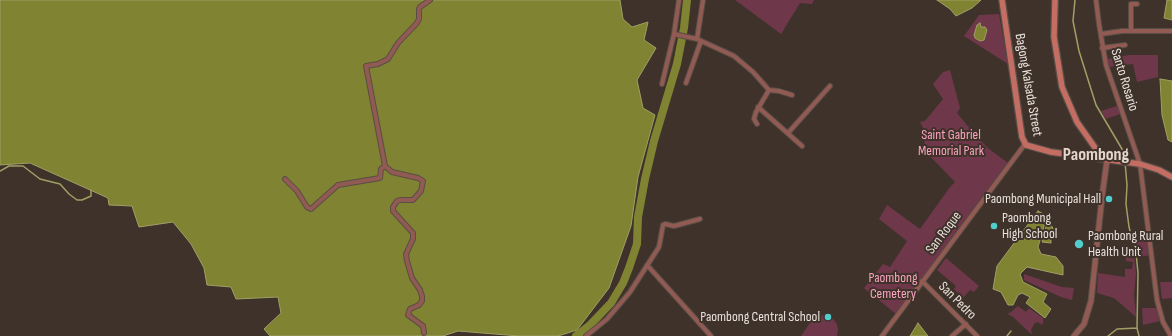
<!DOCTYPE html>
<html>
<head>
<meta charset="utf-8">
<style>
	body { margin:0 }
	canvas { display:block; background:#3e322a }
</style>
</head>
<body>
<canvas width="1172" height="336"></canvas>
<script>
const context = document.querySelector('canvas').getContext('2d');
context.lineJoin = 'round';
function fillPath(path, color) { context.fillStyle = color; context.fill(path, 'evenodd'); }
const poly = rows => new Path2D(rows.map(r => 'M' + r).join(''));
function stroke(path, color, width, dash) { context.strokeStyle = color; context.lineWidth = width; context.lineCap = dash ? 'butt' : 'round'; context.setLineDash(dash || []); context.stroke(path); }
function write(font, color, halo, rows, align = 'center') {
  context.font = font + ' "Sofia Sans Condensed",sans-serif'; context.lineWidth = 4; context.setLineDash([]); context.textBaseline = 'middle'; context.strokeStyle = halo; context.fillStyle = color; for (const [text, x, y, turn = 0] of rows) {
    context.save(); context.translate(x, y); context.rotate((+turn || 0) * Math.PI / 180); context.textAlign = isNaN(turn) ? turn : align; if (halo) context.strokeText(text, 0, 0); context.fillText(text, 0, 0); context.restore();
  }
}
fillPath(poly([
	[735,0,814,0,812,4,800,3,781,34],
	[999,14,1008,64,964,36,979,15],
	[1129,55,1158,55,1158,77,1137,82,1133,64,1109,67,1107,59],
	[950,70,960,108,957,113,975,135,989,149,1008,163,991,185,896,314,864,288,883,264,890,267,907,241,879,219,887,205,920,229,950,187,955,182,925,151,924,130,920,122,925,121,943,99,933,84,943,72],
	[1117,106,1120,114,1106,119,1101,111],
	[1149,238,1151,255,1138,257,1135,240],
	[1126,255,1134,256,1136,273,1134,295,1136,317,1114,298,1097,293,1098,273,1125,277,1125,269,1132,269,1133,262,1126,261],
	[946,258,979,286,974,292,970,290,963,298,954,289,956,286,937,270],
	[1024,274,1062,287,1074,288,1072,300,1061,297,1024,280],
	[1160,282,1172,282,1172,298,1162,299],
	[1018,306,1026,312,1029,308,1043,318,1043,325,1037,322,1034,324,1031,330,1032,334,1029,332,1012,316,1009,315,1008,313,1010,313],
	[1142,308,1157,308,1160,321,1143,325],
	[821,315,827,316,833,319,837,324,838,330,837,336,801,336,812,320,816,317]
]), '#6f374a');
const water = poly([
	[0,0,620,0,623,19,632,27,648,22,644,40,656,48,637,80,643,108,655,115,638,177,631,226,609,288,577,330,558,336,519,336,458,331,443,336,270,336,264,329,281,313,278,297,236,299,231,287,207,285,204,268,191,244,173,222,139,227,132,206,109,205,108,198,30,163,0,165,0,0],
	[937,0,981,0,972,8,956,16,950,9,937,0],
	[1167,0,1172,0,1172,20,1164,18,1167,0],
	[980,23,981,27,985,27,987,30,984,40,980,41,975,38,974,35,977,25,980,23],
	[1160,79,1172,81,1172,142,1168,140,1162,115,1160,79],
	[1038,211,1047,216,1038,247,1041,254,1056,257,1063,266,1063,275,1027,267,1020,274,1023,282,1047,294,1043,302,1051,309,1045,318,1026,303,1030,297,1022,293,1018,295,1013,305,1008,305,1001,292,993,289,997,266,1038,211],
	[1047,223,1051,225,1054,230,1051,232,1051,243,1042,242,1047,223],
	[918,323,928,336,910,336,918,323]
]);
fillPath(water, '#808332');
stroke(water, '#a09f65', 1);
stroke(poly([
	[1075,0,1073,21,1079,51,1096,105,1122,149,1125,162,1127,185,1126,204,1129,227,1136,253,1138,273,1137,328,1139,336],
	[0,171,9,166,23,166,40,179,60,184,69,194,77,200,82,200,91,196,91,190],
	[1007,336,1011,331],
	[1108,336,1117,329,1137,328]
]), '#a09f65', 1.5);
stroke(poly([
	[576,336,589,326,611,303,623,283,629,268,637,244,638,217,645,179,654,141,677,64,684,28,687,0]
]), '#808332', 8);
const minor = poly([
	[1096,0,1099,24,1106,65,1140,164,1157,300,1163,322,1171,336],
	[1131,31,1131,4,1137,4],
	[674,34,697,39,734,56,753,72,769,90,756,112,754,119,757,124],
	[1101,34,1122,31,1172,31],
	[697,39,703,0],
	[1102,48,1125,45],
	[686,83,701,41],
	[662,84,674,34,679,0],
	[769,90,779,91,792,95],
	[758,107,802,146],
	[788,133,830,86],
	[285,179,297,191,307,207,311,209,338,185,380,178,381,169,385,166],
	[647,265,711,336],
	[922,281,977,336],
	[424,333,423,326,408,315,410,309,419,305,422,301,422,296,420,290,412,278,407,261,406,254,413,239,413,233,393,211,393,207,397,201,400,200,413,200,421,191,423,181,418,178,392,172,385,166,366,66,378,64,388,59,398,43,417,23,419,19,419,9,420,7,430,0],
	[586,336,607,319,630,292,659,247,663,225,665,224,674,226,700,219],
	[882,336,1025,144],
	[952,336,966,324]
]);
const tertiary = poly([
	[1074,336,1084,324,1091,301,1102,197,1107,160]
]);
const secondary = poly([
	[1002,0,1022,137,1026,145,1051,152,1140,164,1159,170,1172,177],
	[1055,0,1054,37,1062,87,1077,122,1103,159]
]);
stroke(minor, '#594e46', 6);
stroke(tertiary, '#594e46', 7);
stroke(secondary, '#594e46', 8);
stroke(minor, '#915a53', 4);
stroke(tertiary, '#915a53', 5);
stroke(secondary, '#c36d63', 5.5);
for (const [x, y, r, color] of [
	[1109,199,4,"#52cdcd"],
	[994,226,4,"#52cdcd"],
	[1079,244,5,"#52cdcd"],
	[828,317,4,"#52cdcd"]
]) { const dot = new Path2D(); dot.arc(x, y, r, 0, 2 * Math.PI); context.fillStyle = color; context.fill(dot); stroke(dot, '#3e322a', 1.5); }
write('14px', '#e9e1db', '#3e322a', [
	["Santo Rosario",1124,80,73],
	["Bagong Kalsada Street",1028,85,80],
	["San Roque",944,233,-53],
	["San Pedro",957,301,45]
]);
write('14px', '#faa3be', '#3e322a', [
	["Saint Gabriel",951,135],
	["Memorial Park",951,151],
	["Paombong",893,278],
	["Cemetery",893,294]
]);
write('14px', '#e9e1db', '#3e322a', [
	["Paombong Municipal Hall",1101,199],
	["Paombong",1002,218,"left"],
	["High School",1002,234,"left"],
	["Paombong Rural",1088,236,"left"],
	["Health Unit",1088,252,"left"],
	["Paombong Central School",820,317]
], 'right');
write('bold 18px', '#e6d7cc', '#3e322a', [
	["Paombong",1096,155]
]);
</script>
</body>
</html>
